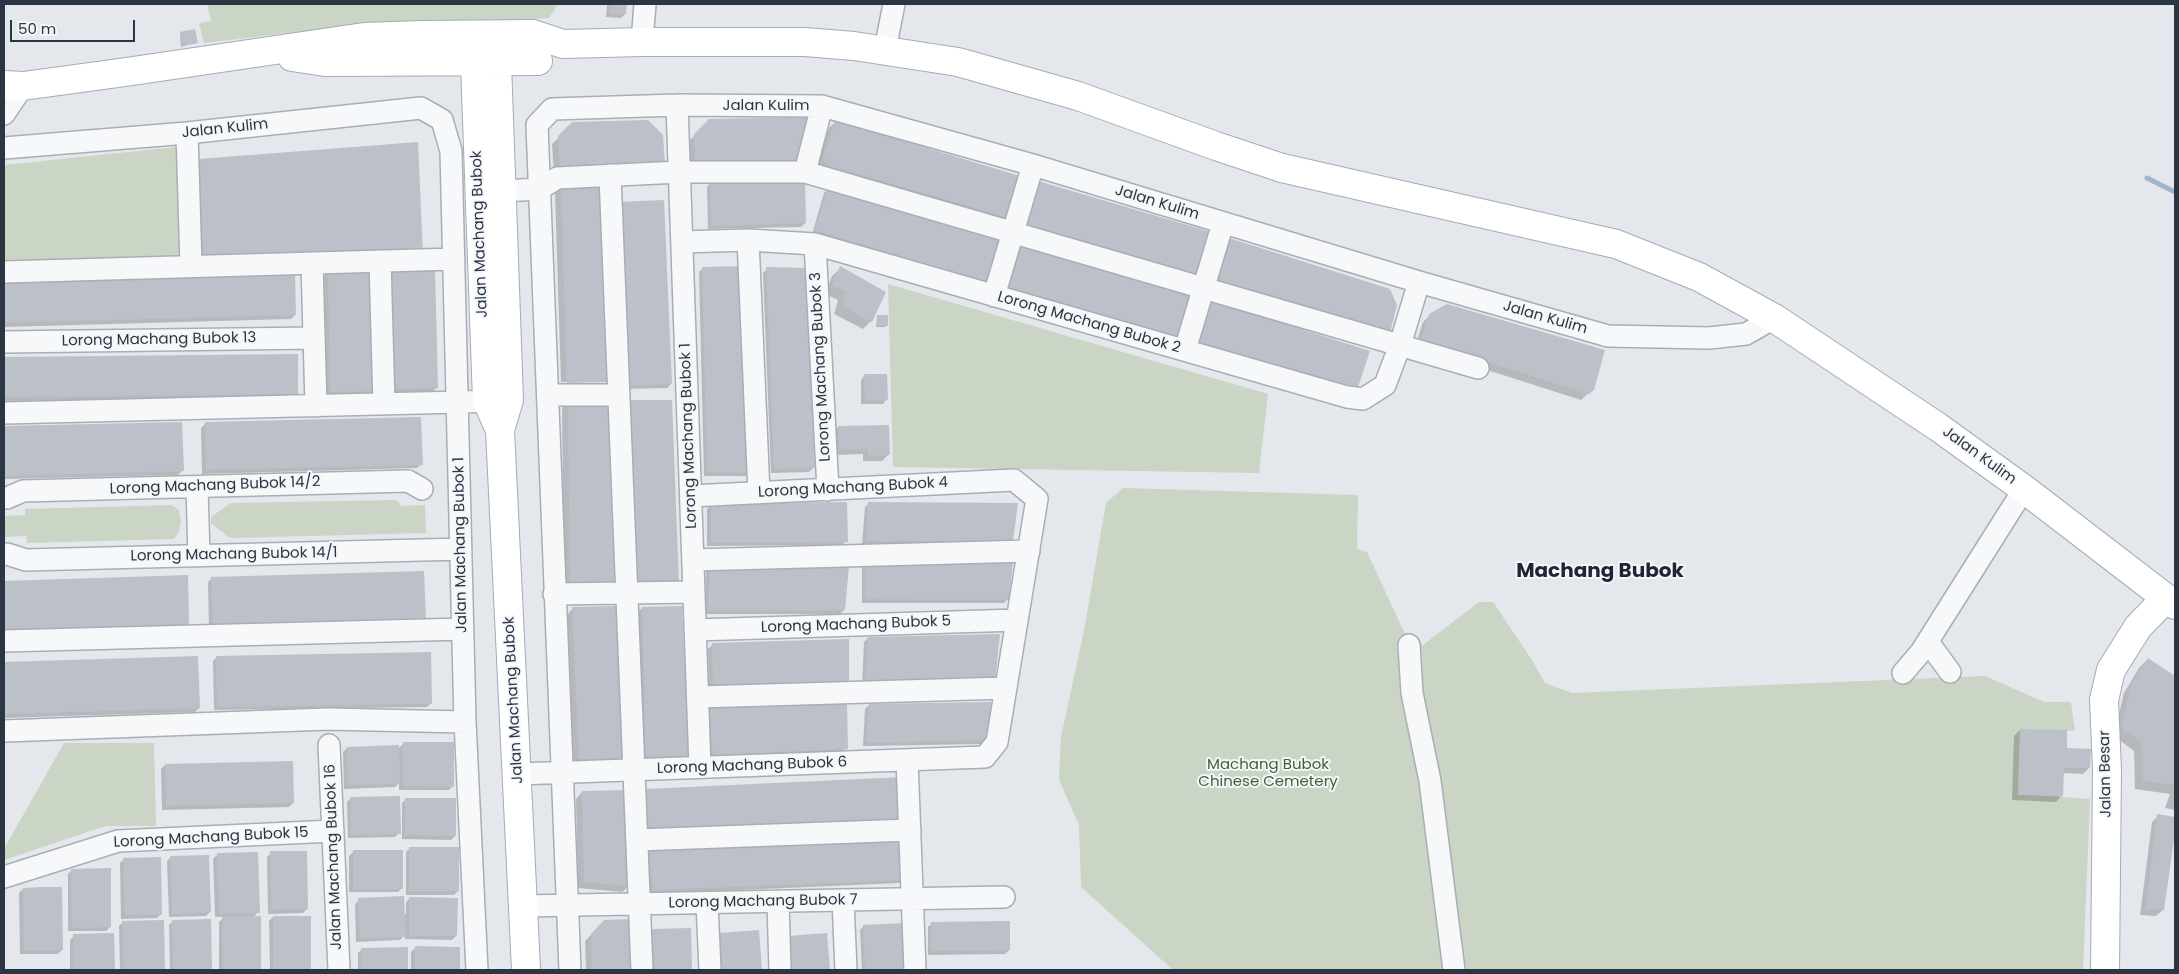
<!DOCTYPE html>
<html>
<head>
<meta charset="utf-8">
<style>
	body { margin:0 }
	#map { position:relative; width:2179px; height:974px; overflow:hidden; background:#e4e7ec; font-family:Poppins,sans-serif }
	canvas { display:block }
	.frame { position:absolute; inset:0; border:5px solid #2b3544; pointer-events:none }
	.scale { position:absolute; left:10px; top:20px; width:125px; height:22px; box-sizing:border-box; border:2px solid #2b3544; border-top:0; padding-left:6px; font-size:15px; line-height:18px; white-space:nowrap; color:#2b3544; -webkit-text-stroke:4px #f4f6f9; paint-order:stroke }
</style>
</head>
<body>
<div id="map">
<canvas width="2179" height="974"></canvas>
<div class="frame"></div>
<div class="scale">50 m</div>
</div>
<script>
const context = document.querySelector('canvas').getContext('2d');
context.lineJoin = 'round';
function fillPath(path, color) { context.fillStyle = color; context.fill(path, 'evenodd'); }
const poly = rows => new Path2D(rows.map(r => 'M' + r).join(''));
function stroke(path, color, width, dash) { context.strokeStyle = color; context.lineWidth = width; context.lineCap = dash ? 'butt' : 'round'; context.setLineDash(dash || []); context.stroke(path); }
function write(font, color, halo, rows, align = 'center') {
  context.font = font + ' Poppins,sans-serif'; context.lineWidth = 4; context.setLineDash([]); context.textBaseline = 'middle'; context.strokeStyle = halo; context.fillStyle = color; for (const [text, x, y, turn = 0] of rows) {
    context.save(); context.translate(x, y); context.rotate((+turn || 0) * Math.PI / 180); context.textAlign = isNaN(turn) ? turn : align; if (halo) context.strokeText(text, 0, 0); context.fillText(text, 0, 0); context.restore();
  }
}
fillPath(poly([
	[207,4,558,4,549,18,441,25,355,25,204,43,199,23,211,21],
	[176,147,180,259,4,265,4,165],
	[888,284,1268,394,1259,473,893,467],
	[1123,488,1358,495,1357,549,1367,552,1404,632,1423,645,1479,602,1493,602,1530,657,1545,683,1572,693,1985,676,2044,702,2071,702,2075,731,2020,729,2018,794,2090,799,2083,970,1173,970,1081,887,1079,825,1059,780,1061,737,1084,631,1106,503],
	[397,500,401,506,425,505,426,533,230,538,211,523,211,517,231,503],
	[172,505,179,510,181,521,179,532,174,539,27,543,26,536,4,537,4,516,25,515,25,509],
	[64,743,154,743,156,826,105,826,4,860,4,849]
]), '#cad5c5');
fillPath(poly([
	[607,4,625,4,625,14,621,18,606,17],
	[180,33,197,42,181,47],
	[710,120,801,160,795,166,689,168,689,141],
	[835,122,1011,212,999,223,817,165,829,128],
	[573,124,662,136,554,176,552,144],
	[416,143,200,264,196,164,200,160],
	[710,183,805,223,801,227,708,229,707,187],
	[561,187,606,381,561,382,555,193],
	[828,189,990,283,812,234,824,193],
	[1032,189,1200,271,1193,277,1024,231],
	[615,207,671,384,667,388,623,389],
	[1223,246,1382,339,1215,287],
	[1015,247,1180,339,1002,291],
	[703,268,750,472,746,476,704,476,699,272],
	[841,268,871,321,863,329,834,314,838,300,825,294,832,276],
	[391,269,437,387,431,394,387,394],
	[767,269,813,468,809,472,771,473,763,273],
	[328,272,374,391,370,395,327,396,324,276],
	[294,275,295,315,291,319,4,327,4,283],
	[1430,315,1593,389,1581,400,1415,347,1423,322],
	[877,316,887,325,885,327,876,327],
	[296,355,297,394,293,398,4,401,4,358],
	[864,376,886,400,883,404,861,404,861,380],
	[605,383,601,388,561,389,561,384],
	[568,402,616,584,564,589,562,408],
	[181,423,182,471,178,475,4,479,4,428],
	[205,424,421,464,417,468,202,474,201,428],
	[838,427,889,454,882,461,863,461,863,454,833,455,832,433],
	[869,503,1017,504,1008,545,862,545,865,507],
	[711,505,846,541,842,545,707,546,707,509],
	[866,564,1008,599,1004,603,862,603,862,568],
	[710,566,844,610,840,614,705,614,706,570],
	[186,576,188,624,184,628,4,634,4,582],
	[212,578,424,619,420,623,209,628,208,582],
	[573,608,628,759,622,765,573,765,567,615],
	[642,608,688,756,684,760,643,760,638,612],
	[998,635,862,685,864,642,868,638],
	[848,641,709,689,708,649,712,645],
	[197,657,199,708,195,712,4,718,4,663],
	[217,657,431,703,427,707,214,710,213,661],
	[2148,659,2175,678,2175,810,2165,808,2170,794,2135,789,2134,751,2114,736,2124,693,2139,668],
	[869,705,987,740,983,744,863,746,865,709],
	[710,710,846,748,842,752,709,758,706,714],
	[2020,730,2066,749,2089,768,2083,774,2063,773,2062,795,2056,802,2012,800,2014,736],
	[404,743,453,786,449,790,399,790,399,783,395,787,344,789,343,752,347,748,398,749],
	[165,765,293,803,289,807,162,810,161,769],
	[646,791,902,818,898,822,644,833,642,795],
	[582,792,629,886,622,892,578,888,576,799],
	[351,798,399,833,395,837,348,838,347,802],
	[406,799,455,836,451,840,402,839,402,803],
	[2158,816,2175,818,2175,839,2173,839,2163,910,2156,916,2140,915,2152,822],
	[410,848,458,891,454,895,406,895,406,852],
	[353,852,402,888,398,892,349,892,349,856],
	[650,852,904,879,900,883,649,894,646,855],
	[271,853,307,909,303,913,268,914,267,857],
	[217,855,258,912,253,918,259,918,260,970,219,970,219,922,224,917,215,917,213,859],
	[171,857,210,912,206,916,169,917,167,861],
	[124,859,161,914,157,918,121,919,120,863],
	[72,870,110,927,106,931,68,931,68,874],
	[23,889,62,950,58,954,20,954,19,893],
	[410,898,456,936,452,940,405,939,405,935,400,940,356,942,355,904,359,900,406,914,406,902],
	[273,917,309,917,310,970,270,970,269,921],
	[210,920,211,970,170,970,169,925,173,921],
	[162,921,164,970,120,970,119,926,123,922],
	[605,921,635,970,586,970,585,941],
	[932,923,1009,950,1005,954,928,955,928,927],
	[864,926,906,970,862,970,860,930],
	[689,929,690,970,650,970,649,934,653,930],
	[758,932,761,970,719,970,717,938,721,934],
	[113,935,114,970,70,970,70,940,74,936],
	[407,948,407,970,358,970,358,953,362,949],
	[415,948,459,948,459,970,411,970,411,952]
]), '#0003');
stroke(poly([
	[2147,178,2175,192]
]), '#9fb6cb', 5);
fillPath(poly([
	[610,4,627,4,626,14,609,13],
	[195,29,198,43,183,46,180,32],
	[818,117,802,160,695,162,694,134,709,119],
	[648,120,663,135,665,164,560,170,558,136,572,122],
	[835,120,1023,177,1012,213,1006,217,827,165,823,158],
	[418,142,423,255,203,261,199,159],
	[805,180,806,223,711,226,710,182],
	[1038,181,1211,232,1201,271,1193,274,1030,225,1026,218],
	[561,185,599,185,604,188,608,382,567,383],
	[828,188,1004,241,991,284,815,230],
	[664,200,672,384,626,386,618,202],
	[1229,238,1390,289,1397,305,1390,333,1221,281,1218,275],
	[1019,242,1195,294,1181,339,1005,287],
	[746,266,751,473,707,472,702,267],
	[840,266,886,292,872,322,842,306,846,292,832,285],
	[435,267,438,388,393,389,390,268],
	[766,267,807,268,815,468,774,469],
	[373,270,376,391,330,392,328,271],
	[295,274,296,315,4,323,4,282],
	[1210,300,1370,351,1356,393,1196,343],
	[1447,304,1605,350,1594,390,1589,394,1421,341,1429,314],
	[877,315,888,315,888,326,877,325],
	[298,354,298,394,4,397,4,357],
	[864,374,887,374,888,400,865,401],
	[627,400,672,400,679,584,637,582],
	[568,401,612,404,617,585,570,584],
	[421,417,423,465,206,470,205,422],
	[182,422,184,471,4,476,4,426],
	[889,425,890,455,868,456,868,449,839,450,838,426],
	[847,502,848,542,711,543,711,503],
	[868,502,1018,503,1013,541,866,541],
	[1013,562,1009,600,865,599,866,563],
	[710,565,849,565,845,610,708,611],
	[424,571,426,619,213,625,211,577],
	[188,575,189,624,4,631,4,581],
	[621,606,629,759,579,759,572,607],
	[682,606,690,756,646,757,642,607],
	[1000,634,995,682,865,682,868,637],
	[849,639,849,683,713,686,712,643],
	[431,652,432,704,217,707,216,656],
	[198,656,200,708,4,714,4,662],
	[2148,658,2175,676,2175,785,2143,781,2142,742,2121,728,2132,683],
	[991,702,988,740,866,743,869,704],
	[847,704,848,749,713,755,709,708],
	[2020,729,2067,730,2067,748,2091,749,2090,768,2064,768,2063,796,2018,795],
	[403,742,454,742,454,787,403,786],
	[399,745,400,784,348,785,347,747],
	[293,761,294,803,166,806,165,764],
	[903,777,904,819,647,829,646,789],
	[630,790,630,886,584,882,582,791],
	[400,796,401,834,351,835,350,797],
	[405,798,456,798,456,836,405,835],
	[2157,814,2175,817,2175,833,2164,910,2146,909],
	[902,841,905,880,653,890,649,850],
	[409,847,459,847,459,891,409,891],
	[353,850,403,850,403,889,353,889],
	[270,851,307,851,308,909,271,910],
	[258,852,260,913,219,914,217,853],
	[209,855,211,912,172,914,170,856],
	[161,857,162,915,125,915,123,858],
	[111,868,111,927,72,928,71,869],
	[42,887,62,887,63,950,24,951,23,888],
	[404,896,406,937,360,938,358,898],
	[409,897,458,898,457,936,409,936],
	[261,916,261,970,223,970,222,917],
	[273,916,311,916,311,970,273,970],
	[211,919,212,970,173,970,172,920],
	[633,919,636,970,592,970,591,934,604,920],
	[164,920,165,970,124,970,122,921],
	[1010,921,1010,950,931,951,931,922],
	[905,923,908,970,865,970,863,925],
	[691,928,692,970,654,970,653,929],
	[759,930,762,970,722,970,720,933],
	[114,933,115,970,74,970,73,934],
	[827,933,830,970,790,970,788,936],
	[415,946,460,947,460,970,415,970],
	[408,947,408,970,362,970,361,948]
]), '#bbc0c9');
const minor = poly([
	[642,42,645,4],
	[885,50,894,4],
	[677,105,700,767],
	[4,114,23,86],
	[187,133,191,266],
	[4,148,187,133,421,108,442,120,451,151,465,722,477,970],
	[805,172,822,106],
	[610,175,642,970],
	[501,191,540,189,557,178,679,172,805,172,1478,368],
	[748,240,759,493],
	[682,242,748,240,815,244,1347,397,1363,399,1385,385,1400,345,1419,282],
	[815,244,828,490],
	[380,261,384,404],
	[312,263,316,406],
	[4,272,454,259],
	[994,296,1033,165],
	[4,342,314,338],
	[1185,350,1223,223],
	[548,395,619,395],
	[4,413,502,401],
	[197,487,199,556],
	[7,498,23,491,408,481,422,489],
	[7,554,26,560,461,549],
	[693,560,1029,551],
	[554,594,694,592],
	[695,630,1017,620],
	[4,641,463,629],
	[1928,642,1950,672],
	[1409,645,1412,693,1430,781,1454,970],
	[1903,673,1921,652,2024,489],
	[698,697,1006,688],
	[4,731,328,719,465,722],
	[329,745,339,970],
	[907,760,915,970],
	[518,774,985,757,997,742,1037,499,1014,480,691,496],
	[637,840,910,830],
	[4,877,118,841,333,831],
	[843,900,846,970],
	[778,901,780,970],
	[707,903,710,970],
	[523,906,1004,897],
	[570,970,537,125,552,109,677,105,822,106,1033,165,1419,282,1608,336,1709,338,1746,334,1774,318]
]);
const major = poly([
	[474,35,487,401,500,430],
	[496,35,509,400,500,430,526,970],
	[292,57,325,62,538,61],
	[4,85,23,86,126,72,364,37,422,35,533,34,563,44,642,42,805,42,854,46,958,62,1078,96,1216,146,1282,168,1616,244,1699,277,1774,318,1938,427,2024,489,2175,605],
	[2105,970,2107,770,2104,700,2111,670,2138,627,2166,598]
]);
stroke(minor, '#a9aeb6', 24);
stroke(major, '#a3acb7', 30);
stroke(minor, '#f7f8fa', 21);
stroke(major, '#fff', 28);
write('15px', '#2b3544', '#f4f6f9', [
	["Jalan Kulim",766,106],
	["Jalan Kulim",225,129,-6],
	["Jalan Kulim",1157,203,17],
	["Jalan Machang Bubok",480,234,-92],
	["Jalan Kulim",1545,318,16],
	["Lorong Machang Bubok 2",1089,323,16],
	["Lorong Machang Bubok 13",159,340,-1],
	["Lorong Machang Bubok 3",821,367,-93],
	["Lorong Machang Bubok 1",689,436,-92],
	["Jalan Kulim",1979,456,36],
	["Lorong Machang Bubok 14/2",215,486,-2],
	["Lorong Machang Bubok 4",853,488,-3],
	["Jalan Machang Bubok 1",461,545,-91],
	["Lorong Machang Bubok 14/1",234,555,-1],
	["Lorong Machang Bubok 5",856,625,-2],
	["Jalan Machang Bubok",514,700,-93],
	["Lorong Machang Bubok 6",752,766,-2],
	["Jalan Besar",2106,774,-91],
	["Lorong Machang Bubok 15",211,838,-3],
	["Jalan Machang Bubok 16",334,857,-92],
	["Lorong Machang Bubok 7",763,902,-1]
]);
write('15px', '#416038', '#f4f6f9', [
	["Machang Bubok",1268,765],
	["Chinese Cemetery",1268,782]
]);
write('bold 20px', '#1d2635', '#f4f6f9', [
	["Machang Bubok",1600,572]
]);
</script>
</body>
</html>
